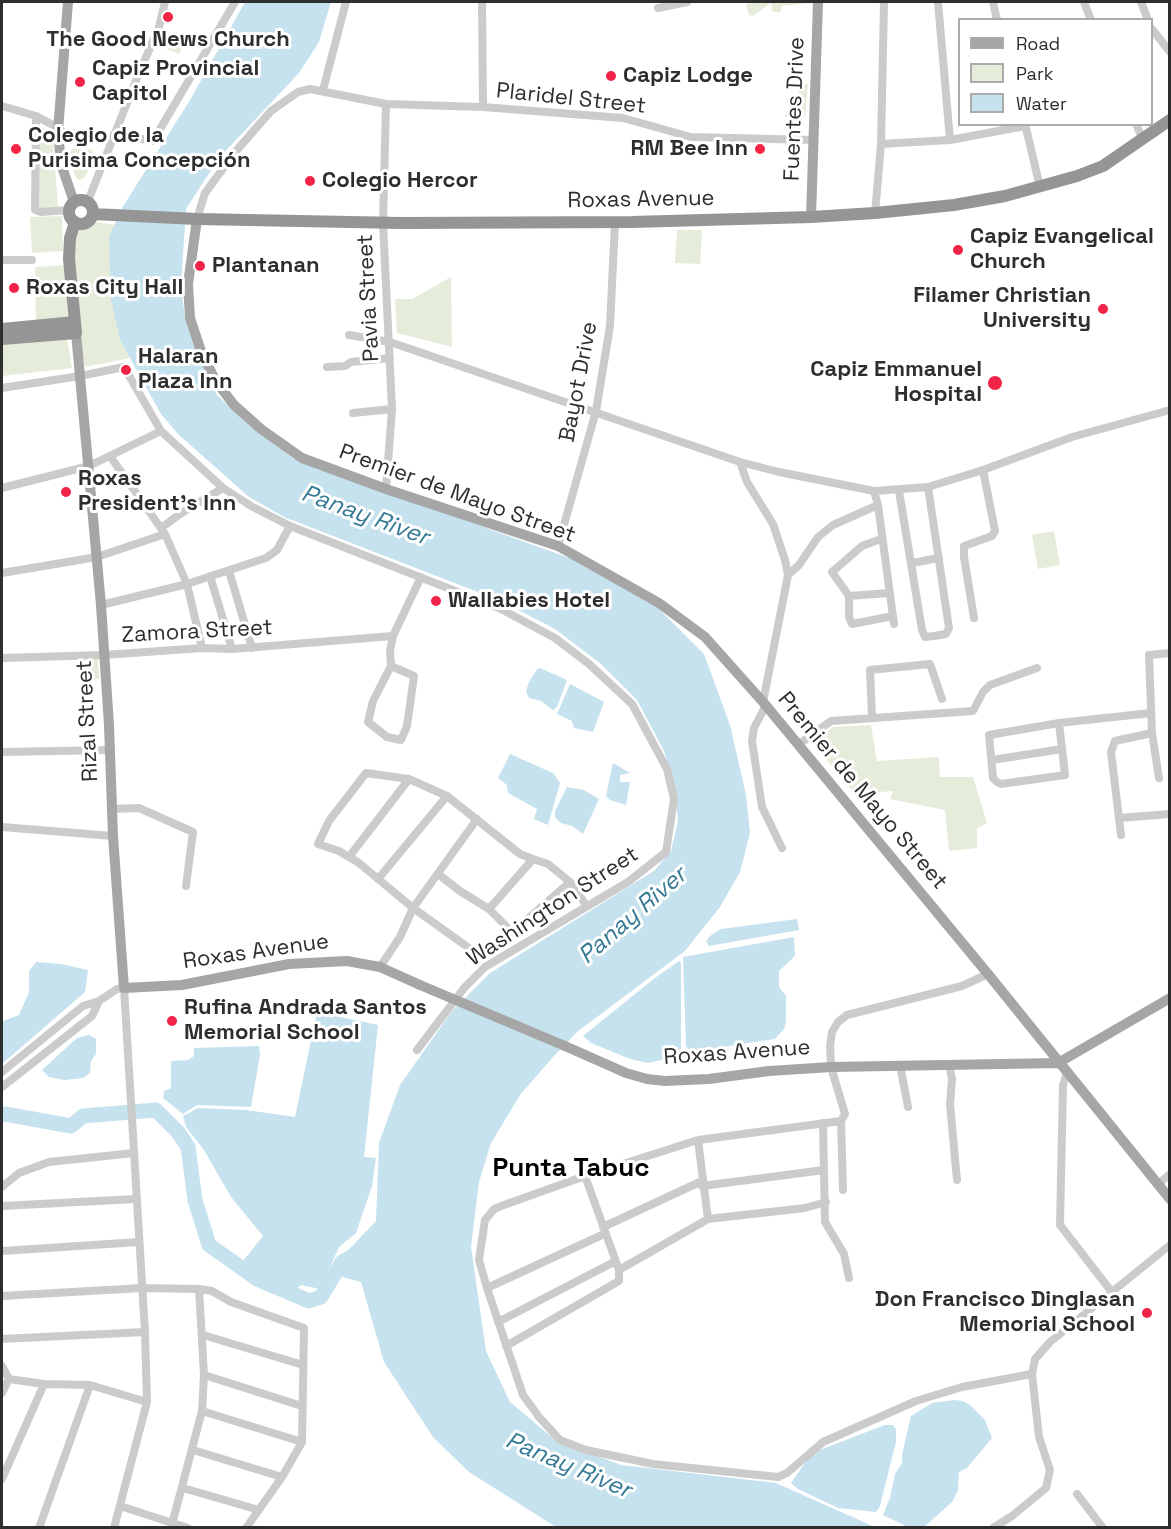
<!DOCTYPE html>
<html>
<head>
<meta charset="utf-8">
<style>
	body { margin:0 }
	#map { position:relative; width:1171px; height:1529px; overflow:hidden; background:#fff; font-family:"Space Grotesk",sans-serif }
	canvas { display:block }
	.frame { position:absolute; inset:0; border:3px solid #2e2e2e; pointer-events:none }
	.legend { position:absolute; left:958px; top:18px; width:195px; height:108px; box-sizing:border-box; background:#fff; border:2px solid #ababab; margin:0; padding:8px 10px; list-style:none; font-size:18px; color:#2e2e2e }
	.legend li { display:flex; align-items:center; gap:12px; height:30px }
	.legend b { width:30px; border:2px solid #ababab }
</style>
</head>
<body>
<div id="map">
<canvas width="1171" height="1529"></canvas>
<div class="frame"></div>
<ul class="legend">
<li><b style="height:8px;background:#a6a6a6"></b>Road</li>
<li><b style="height:16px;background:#e6ecda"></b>Park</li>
<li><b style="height:16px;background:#c5e2ee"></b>Water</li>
</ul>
</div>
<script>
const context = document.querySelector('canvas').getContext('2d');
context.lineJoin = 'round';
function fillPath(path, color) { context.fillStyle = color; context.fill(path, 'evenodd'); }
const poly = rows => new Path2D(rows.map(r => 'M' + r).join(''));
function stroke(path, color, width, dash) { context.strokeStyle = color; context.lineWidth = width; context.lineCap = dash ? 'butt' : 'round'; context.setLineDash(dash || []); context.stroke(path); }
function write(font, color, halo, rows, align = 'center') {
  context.font = font + ' "Space Grotesk",sans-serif'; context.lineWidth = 6; context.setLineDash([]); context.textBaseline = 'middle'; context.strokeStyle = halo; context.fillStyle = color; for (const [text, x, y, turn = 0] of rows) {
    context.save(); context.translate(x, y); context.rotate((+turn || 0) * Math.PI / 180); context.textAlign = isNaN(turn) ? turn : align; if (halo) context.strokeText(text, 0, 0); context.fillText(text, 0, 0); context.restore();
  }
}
fillPath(poly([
	[750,2,810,2,810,3,782,6,780,13,772,11,771,3,753,16,749,15,746,5],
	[161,34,184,44,179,54,156,44],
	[799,83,808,84,805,117,785,117,786,111,798,110],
	[39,128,52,130,58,207,38,209],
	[75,147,83,147,92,150,93,154,93,159,89,169,84,178,80,180,77,179,74,173,69,159,68,153],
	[62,216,63,251,32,253,30,217],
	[97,222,115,225,109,237,120,340,130,358,85,367,80,342,71,254,79,228],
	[677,230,702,230,700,264,675,263],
	[65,265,68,318,36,321,35,267],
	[451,277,452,347,397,333,395,299,412,299],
	[67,338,72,368,2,376,2,343],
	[1054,531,1060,565,1038,569,1032,535],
	[90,658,98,658,99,679,91,679],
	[871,725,877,761,939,757,940,777,973,777,987,823,977,828,977,848,949,851,945,810,890,799,893,791,855,794,813,743,833,727]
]), '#e6ecda');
fillPath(poly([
	[245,2,331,2,319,42,299,73,219,158,186,209,181,287,185,318,198,357,217,395,250,426,293,458,572,559,657,607,704,654,730,725,746,795,750,833,740,872,720,907,685,951,577,1032,553,1057,520,1095,491,1143,479,1182,471,1247,486,1351,510,1402,555,1440,621,1465,776,1483,875,1527,556,1527,469,1472,433,1437,384,1362,361,1282,339,1276,336,1263,376,1221,379,1143,400,1085,452,1011,490,973,654,871,671,851,678,821,675,787,664,751,637,700,601,664,555,629,501,601,284,517,249,497,178,434,161,414,120,340,111,299,109,237,122,208,190,100],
	[540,668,567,680,557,707,553,710,541,701,529,698,526,691,529,682,537,669],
	[570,684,604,702,593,732,574,728,572,721,557,714],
	[510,754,553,773,560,783,548,825,534,819,537,809,508,793,507,785,498,778],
	[613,763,630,773,620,775,620,782,630,782,626,805,610,800,606,796],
	[567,787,584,790,599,799,583,834,572,826,561,823,555,817,555,811],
	[797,919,799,930,709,946,706,941,710,936,721,929],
	[794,937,795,956,779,971,779,987,786,996,786,1022,784,1029,775,1039,691,1052,686,1046,683,957],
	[679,961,681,963,681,1049,670,1058,648,1063,630,1059,591,1043,583,1036,655,978],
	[36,962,61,964,88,970,85,992,2,1064,3,1021,19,1015,29,992,29,971],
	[317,1012,378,1025,364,1157,376,1158,372,1186,356,1233,339,1247,320,1289,301,1285,294,1291,286,1292,254,1277,238,1267,263,1236,231,1197,204,1150,186,1127,183,1116,198,1108,246,1110,295,1117],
	[89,1035,96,1039,96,1054,91,1061,90,1073,83,1078,64,1080,49,1077,42,1070,77,1038],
	[259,1046,260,1055,251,1107,197,1105,183,1114,163,1098,164,1091,171,1088,171,1061,188,1060,194,1056,194,1048],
	[954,1400,963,1401,970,1405,985,1420,992,1438,967,1468,959,1472,958,1490,952,1502,924,1527,908,1527,883,1515,890,1498,895,1474,902,1463,902,1455,911,1416,932,1403],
	[885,1425,893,1425,896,1429,896,1442,880,1506,876,1512,838,1508,798,1489,791,1483,809,1457,817,1451]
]), '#c5e2ee');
stroke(poly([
	[2,1115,5,1114,71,1126,83,1116,156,1110,178,1132,188,1147,195,1200,209,1245,257,1279,309,1301,321,1297,342,1262,351,1257]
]), '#c5e2ee', 15);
stroke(poly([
	[482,2,483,107],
	[938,2,950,140],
	[993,2,997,20],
	[1084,2,1091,20],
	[1141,2,1148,20],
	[658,8,687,2],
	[1152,29,1170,52],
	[323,90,346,2],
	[386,104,383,223,392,409,386,489],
	[2,106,36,116,51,124,58,131,112,139],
	[36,116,35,210,41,212,69,210],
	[1025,124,1040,187],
	[1136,124,1143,140],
	[114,134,153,141,235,2],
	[881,144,950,140,1025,126],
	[88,201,137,78,159,27,165,2],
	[875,213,881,144,884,2],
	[197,219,205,193,236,151,271,111,298,92,310,89,386,104,483,107,623,118,691,137,814,140],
	[2,260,32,260],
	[349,335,390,342,740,462,779,472,874,491,928,487,983,470,1072,437,1170,410],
	[327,367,345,366,351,362,390,358],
	[2,388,80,376,124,367,161,431,223,488,251,506,290,526,501,609,555,638,589,664,632,704,667,769,674,799,666,852,628,882,485,967,465,987,417,1050],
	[353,413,392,409],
	[110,456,165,534,187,584,202,648],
	[740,462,747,482,773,524,785,560,788,575,763,702],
	[2,488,89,466,161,431],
	[874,491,878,505,894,624],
	[899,491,922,630,925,637,934,636,946,634,949,628,928,487],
	[161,528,180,514,223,488],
	[881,539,862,546,832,572,849,596,849,617,852,624,893,616],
	[558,546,596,411,610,326,615,222],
	[912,563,939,558],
	[229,571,252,648],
	[2,573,97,557,165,534],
	[788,575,799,565,818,537,833,525,878,505],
	[210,576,232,649],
	[849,596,889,593],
	[101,605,187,584,266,558,277,550,290,526],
	[974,618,964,557,964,546,992,536,995,531,983,470],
	[2,658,104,655,202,648,232,649,393,636],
	[391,666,414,676,407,726,401,740,387,737,368,722,373,701,391,666,390,651,393,636,421,577],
	[766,705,754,728,752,741,762,807,782,848],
	[872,718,870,670,930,664,942,699],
	[1059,723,1065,775,1001,784,997,782,993,778,989,735,1059,723,1151,713],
	[1152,733,1159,778],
	[798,745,831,721,973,711,983,692,990,685,1037,668],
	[2,752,110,750],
	[992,760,1062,749],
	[113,809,139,808,193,832,186,886],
	[1119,818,1170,814],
	[2,827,113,836],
	[1121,835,1111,752,1115,741,1152,733,1149,655,1170,653],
	[349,857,409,779],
	[533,859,548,864,570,882,586,905],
	[438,874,460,891,489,909,533,859,520,854,447,796,409,779,366,773,329,821,318,844,339,851,359,863,413,908,483,958,570,882],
	[378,879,447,796],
	[489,909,512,932],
	[380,967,400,937,413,908,477,819],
	[988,974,962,986,847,1015,838,1022,832,1032,830,1046,831,1067,845,1114,841,1121,698,1140,585,1176,504,1205,494,1209,485,1220,479,1260,487,1288,523,1395,539,1417,560,1440,586,1450,653,1464,778,1477,787,1473,823,1442,916,1401,962,1387,1032,1374],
	[900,1065,908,1107],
	[949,1065,952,1079,950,1104,957,1180],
	[2,1072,83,1006,99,1001,117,989,124,988,145,1332,147,1402,114,1528],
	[1067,1073,1063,1085,1060,1225,1111,1291],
	[2,1087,92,1016,99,1001],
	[841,1121,843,1190],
	[823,1123,825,1222,844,1254,849,1278],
	[698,1140,708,1219],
	[1157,1185,1170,1174],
	[702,1186,824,1170],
	[2,1187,19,1173,49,1162,134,1153],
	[2,1206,136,1199],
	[603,1227,702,1181],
	[2,1251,139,1242],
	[619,1270,708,1219,805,1208,826,1202],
	[487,1288,604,1234],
	[2,1296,142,1288,199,1289,212,1291,231,1302,304,1328,302,1442,282,1477,246,1528],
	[498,1322,614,1262],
	[203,1335,303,1365],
	[2,1339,145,1332],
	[506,1346,619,1281,619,1270,585,1176],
	[2,1366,9,1379,44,1384,90,1385,147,1402],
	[204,1375,302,1406],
	[2,1393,9,1379],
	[202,1411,302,1442],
	[193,1450,282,1477],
	[2,1479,44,1384],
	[183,1488,259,1510],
	[1077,1494,1103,1528],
	[120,1506,188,1528],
	[39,1528,90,1385],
	[171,1528,202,1411,204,1375,199,1289],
	[993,1528,1012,1516,1046,1488,1050,1470,1039,1437,1032,1374,1035,1359,1050,1342,1170,1245]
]), '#cbcbcb', 8);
stroke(poly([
	[68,2,58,131,61,164,74,202],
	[811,217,818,2],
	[197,219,188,284,190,318,201,351,215,380,234,405,261,429,302,458,386,489,558,546,659,603,705,637,763,702,988,974,1170,1199],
	[76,333,101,605,109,725,113,836,124,988,182,985,289,964,347,961,380,967,420,985],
	[565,1046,626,1073,647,1079,665,1081,709,1079,769,1071,831,1067,1058,1063,1170,998]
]), '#a6a6a6', 10);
stroke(poly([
	'69 212a12 12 0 1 1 24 0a12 12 0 1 1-24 0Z',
	[93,214,197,219,401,223,632,222,811,217,875,213,954,205,1005,196,1077,176,1103,166,1170,120],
	[2,329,75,322],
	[2,339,76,333,69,259,70,238,75,222]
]), '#959595', 12);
stroke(poly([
	[420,985,565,1046]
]), '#a6a6a6', 10);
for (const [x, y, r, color] of [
	[168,17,6,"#f12346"],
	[611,76,6,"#f12346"],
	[80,82,6,"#f12346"],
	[16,149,6,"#f12346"],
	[760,149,6,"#f12346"],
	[310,181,6,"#f12346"],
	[958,250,6,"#f12346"],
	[200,266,6,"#f12346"],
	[14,288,6,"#f12346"],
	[1103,309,6,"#f12346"],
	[126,370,6,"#f12346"],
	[995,383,8,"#f12346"],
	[66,492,6,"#f12346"],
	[436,601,6,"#f12346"],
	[172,1021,6,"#f12346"],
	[1147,1313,6,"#f12346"]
]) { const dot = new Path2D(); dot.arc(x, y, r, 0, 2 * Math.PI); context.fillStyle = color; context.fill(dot); stroke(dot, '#fff', 2); }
write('bold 22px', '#2e2e2e', '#fff', [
	["The Good News Church",168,40,"center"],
	["Capiz Provincial",92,69],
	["Capitol",92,94],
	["Capiz Lodge",623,76],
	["Colegio de la",28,136],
	["Purisima Concepción",28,161],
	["RM Bee Inn",748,149,"right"],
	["Colegio Hercor",322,181],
	["Capiz Evangelical",970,237],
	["Church",970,262],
	["Plantanan",212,266],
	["Roxas City Hall",26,288],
	["Filamer Christian",1091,296,"right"],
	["University",1091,321,"right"],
	["Halaran",138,357],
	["Plaza Inn",138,382],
	["Capiz Emmanuel",982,370,"right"],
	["Hospital",982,395,"right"],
	["Roxas",78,479],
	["President's Inn",78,504],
	["Wallabies Hotel",448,601],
	["Rufina Andrada Santos",184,1008],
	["Memorial School",184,1033],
	["Don Francisco Dinglasan",1135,1300,"right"],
	["Memorial School",1135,1325,"right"]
], 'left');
write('22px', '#2e2e2e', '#fff', [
	["Plaridel Street",571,99,6],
	["Fuentes Drive",795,109,-88],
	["Roxas Avenue",641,200,-1],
	["Pavia Street",369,298,-93],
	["Bayot Drive",579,382,-79],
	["Premier de Mayo Street",457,494,20],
	["Zamora Street",197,632,-3],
	["Rizal Street",88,721,-93],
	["Premier de Mayo Street",862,791,50],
	["Washington Street",553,907,-33],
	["Roxas Avenue",256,952,-8],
	["Roxas Avenue",737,1053,-4]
]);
write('italic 24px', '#367a95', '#fff', [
	["Panay River",365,516,20],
	["Panay River",633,916,-41],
	["Panay River",568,1466,23]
]);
write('bold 26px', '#000', '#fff', [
	["Punta Tabuc",571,1169]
]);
</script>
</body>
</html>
